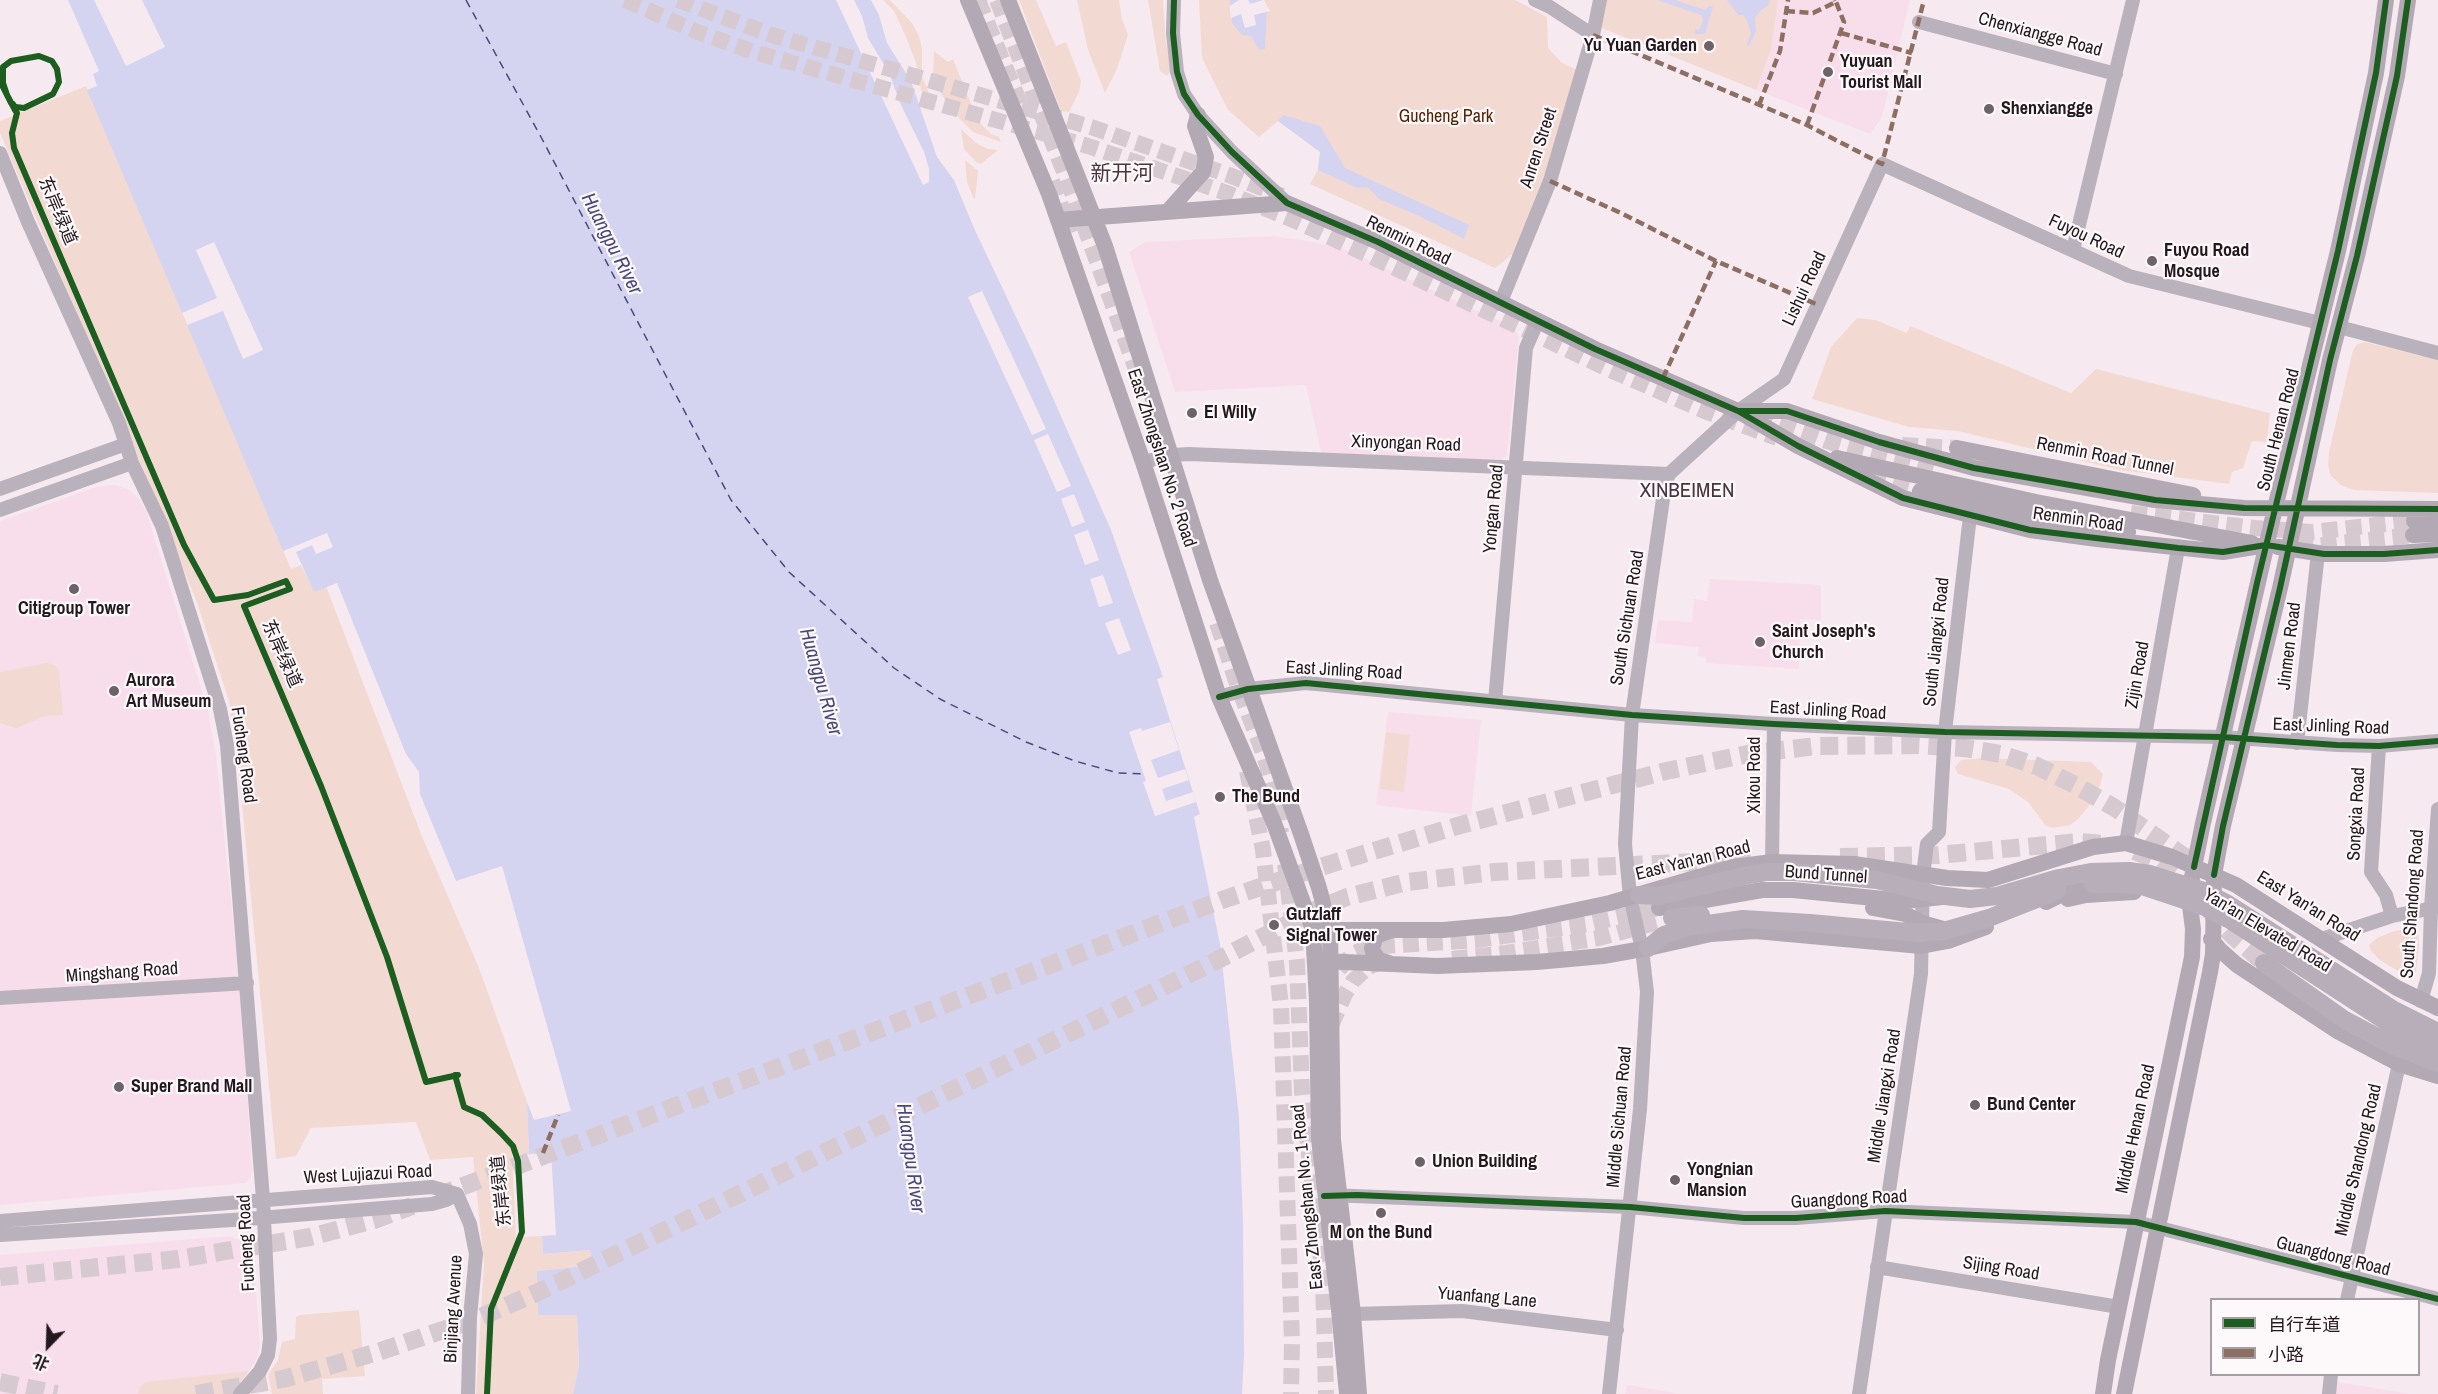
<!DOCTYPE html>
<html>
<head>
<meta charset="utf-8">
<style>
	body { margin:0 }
	#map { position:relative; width:2438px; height:1394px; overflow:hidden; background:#f6eaf0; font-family:"Archivo Narrow","Noto Sans SC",sans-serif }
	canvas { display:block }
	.legend { position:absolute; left:2210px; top:1298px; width:210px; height:78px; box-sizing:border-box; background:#fdf8fa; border:2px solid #a59ea2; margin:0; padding:8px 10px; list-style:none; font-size:18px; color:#22181d }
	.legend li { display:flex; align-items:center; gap:12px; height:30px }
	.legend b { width:30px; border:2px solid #a59ea2 }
	.north { position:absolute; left:18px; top:1316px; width:60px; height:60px; -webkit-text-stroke:4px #fdf8fa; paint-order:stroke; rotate:203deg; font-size:16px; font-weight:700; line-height:24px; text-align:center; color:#22181d }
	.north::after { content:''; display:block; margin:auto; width:21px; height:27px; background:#22181d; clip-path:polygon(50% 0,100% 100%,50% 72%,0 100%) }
</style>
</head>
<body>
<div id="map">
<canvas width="2438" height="1394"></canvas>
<ul class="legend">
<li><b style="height:8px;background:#1b5e20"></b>自行车道</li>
<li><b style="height:8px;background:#8d6e63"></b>小路</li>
</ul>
<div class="north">北</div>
</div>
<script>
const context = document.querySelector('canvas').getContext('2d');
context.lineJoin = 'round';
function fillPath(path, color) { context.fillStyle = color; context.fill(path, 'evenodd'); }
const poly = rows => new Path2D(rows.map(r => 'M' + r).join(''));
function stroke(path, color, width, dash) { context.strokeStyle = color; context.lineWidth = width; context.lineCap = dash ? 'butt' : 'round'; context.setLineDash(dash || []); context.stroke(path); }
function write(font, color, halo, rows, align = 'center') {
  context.font = font + ' "Archivo Narrow","Noto Sans SC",sans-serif'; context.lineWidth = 4.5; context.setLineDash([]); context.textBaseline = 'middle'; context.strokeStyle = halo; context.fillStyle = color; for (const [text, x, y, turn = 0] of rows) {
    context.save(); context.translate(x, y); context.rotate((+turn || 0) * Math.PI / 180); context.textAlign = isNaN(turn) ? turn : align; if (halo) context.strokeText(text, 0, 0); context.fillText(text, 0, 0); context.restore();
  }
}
fillPath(poly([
	[1778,0,1910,0,1882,117,1870,134,1756,90,1771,50],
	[1273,236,1315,242,1344,249,1515,328,1519,337,1507,455,1498,462,1322,456,1306,385,1175,392,1129,252,1145,242],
	[115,485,128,489,139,499,146,511,208,710,216,756,239,978,0,993,0,521,99,486],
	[1710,579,1821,585,1821,620,1800,619,1799,669,1706,663,1706,657,1698,656,1699,647,1655,643,1658,620,1692,622,1694,599,1707,601],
	[1388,712,1481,720,1471,816,1376,805],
	[241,990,252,1171,250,1179,245,1183,0,1205,0,1004],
	[230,1236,244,1242,253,1254,260,1344,257,1359,232,1394,0,1394,0,1255],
	[2337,1382,2410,1394,2335,1394],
	[1627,1385,1681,1394,1625,1394]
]), '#f7deea');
fillPath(poly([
	[883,0,890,0,912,23,919,36,922,48,922,76,935,108,921,90,916,63,906,37,894,11],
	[1019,0,1036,0,1056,46,1066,42,1081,81,1079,92,1069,112,1062,111,1060,108],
	[1077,0,1119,0,1122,19,1128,35,1117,69,1105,93,1088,50],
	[1148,0,1163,0,1166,44,1172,69,1167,76,1160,71],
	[1199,0,1515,0,1547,17,1548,48,1562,63,1582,72,1522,247,1495,268,1310,184,1318,170,1320,152,1278,121,1259,137,1228,110,1202,58],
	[1604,0,1778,0,1771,50,1756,90,1599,27],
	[934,51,948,62,953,59,978,121,991,134,999,137,1001,142,973,132,951,110,938,88,933,74],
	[86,86,291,569,301,565,314,591,326,586,421,834,479,968,527,1102,529,1154,512,1155,516,1237,542,1236,543,1254,590,1250,593,1265,537,1271,577,1315,579,1365,573,1394,476,1394,484,1263,473,1157,430,1160,416,1122,311,1128,296,1156,276,1159,239,773,229,701,196,600,139,460,0,133,0,121],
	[961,129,976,143,988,149,998,150,981,164,976,162,964,149],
	[965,160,978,171,975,199,973,197,967,182],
	[1857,318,1875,320,1907,333,1910,326,2071,393,2096,369,2270,413,2267,442,2252,441,2243,468,2232,472,2229,484,2120,470,1958,431,1909,427,1812,399,1831,347],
	[2365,342,2438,360,2438,493,2354,490,2341,485,2331,476,2328,465,2329,452,2353,350,2357,344],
	[47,663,55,665,59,671,63,715,45,716,16,728,0,723,0,672],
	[1386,732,1410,735,1404,792,1380,789],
	[1983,758,2091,762,2103,774,2097,796,2079,818,2070,825,2053,828,2046,826,2028,802,2009,789,1958,774,1955,767,1961,760],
	[2412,928,2418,934,2419,945,2416,972,2411,979,2380,960,2371,951,2369,945,2377,938,2394,931],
	[359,1310,365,1376,322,1379,323,1394,272,1394,268,1375,278,1360,282,1342,295,1339,296,1317,300,1315],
	[249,1371,232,1394,138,1394,140,1387,145,1382]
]), '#f2dad2');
fillPath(poly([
	[68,0,871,0,879,15,887,43,911,81,937,157,954,180,974,228,1035,357,1111,530,1163,677,1157,679,1200,814,1194,817,1220,944,1239,1117,1243,1221,1244,1355,1242,1394,573,1394,579,1365,577,1315,538,1315,537,1271,593,1265,590,1250,543,1254,542,1236,556,1235,551,1153,529,1154,527,1102,534,1120,571,1111,502,866,456,881,420,794,419,772,406,754,337,583,314,592,296,552,312,545,316,554,333,547,327,533,283,551,187,325,223,311,243,359,263,350,214,242,196,250,217,298,182,313,87,90,97,86,93,74,99,71],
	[1230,0,1261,0,1267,11,1265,49,1259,50,1251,36,1242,35,1232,23],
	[1657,0,1675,0,1705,10,1709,6,1713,7,1705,34,1695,34,1695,30,1700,29,1703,20,1701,15],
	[1727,0,1770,0,1768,6,1760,11,1755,18,1756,32,1748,47,1747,43,1751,33,1747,21,1743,15,1738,15],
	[1283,115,1320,126,1345,168,1469,225,1464,239,1419,216,1379,199,1368,187,1357,188,1318,170,1320,152,1278,121]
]), '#d5d4f0');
fillPath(poly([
	[94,0,142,0,165,47,126,66],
	[836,0,854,0,862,16,868,38,890,75,900,103,924,152,929,169,929,182,923,185],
	[1239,0,1248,0,1250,4,1264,0,1270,11,1254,15,1256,25,1245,28,1241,14,1231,18,1230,11,1230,6],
	[982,291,1046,429,1032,435,968,297],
	[1048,434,1071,486,1057,492,1034,440],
	[1074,494,1085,522,1072,527,1061,499],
	[1088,530,1099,560,1085,565,1074,535],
	[1103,575,1113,603,1099,607,1090,579],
	[1119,618,1131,650,1118,655,1105,623],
	[1170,722,1179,750,1151,760,1158,778,1185,769,1186,772,1189,780,1162,789,1166,801,1193,792,1196,802,1155,816,1143,782,1146,781,1129,732,1141,728,1142,731]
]), '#f6eaf0');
stroke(poly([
	[466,0,541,137,731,500,789,572,894,668,940,699,1026,742,1075,761,1118,773,1144,774]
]), '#49497b', 1.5, [8, 6]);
stroke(poly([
	[625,0,700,33,754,52,1088,146,1227,193,1296,221,1608,369,1707,412,1777,438],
	[678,0,772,35,1091,127,1229,175,1282,196],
	[978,0,1024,113],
	[997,0,1073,195,1138,375],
	[1052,181,1071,233],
	[1757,416,1838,445,1933,472],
	[1902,445,1957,448],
	[1870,476,1920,491],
	[2131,513,2255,528,2312,532,2414,521],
	[2297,545,2313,546,2413,535],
	[1217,623,1236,681,1265,758,1276,800,1281,833],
	[1247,771,1263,850,1281,1006,1292,1342,1291,1394],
	[1285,864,1297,962,1302,1092,1323,1277,1326,1394],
	[1452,959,1506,953,1599,938,1662,921],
	[1339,969,1353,954,1368,947,1477,940,1588,924,1659,908],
	[1331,1026,1345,994,1353,981,1368,967,1381,962]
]), '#d6cad0', 16, [16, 8]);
stroke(poly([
	[2135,851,2153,859,2186,886],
	[1840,857,1938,855,2079,842,2105,844],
	[2209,910,2232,935,2264,963],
	[437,1196,1222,900,1317,868,1457,826,1666,771,1748,754,1817,746,1918,745,1964,748,2001,754,2037,766,2075,785,2115,808,2192,862],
	[0,1277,178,1259,310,1237,374,1220,412,1206],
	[0,1382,57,1394],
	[196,1394,283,1379,378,1352,476,1319,543,1290,1200,969,1313,911,1347,897,1407,882,1495,872,1755,859]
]), '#d6cad0', 18, [18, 9]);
stroke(poly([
	[1174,0,1173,33,1177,72,1184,94,1198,115,1232,152,1287,203],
	[1535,0,1550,7,1593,35],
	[1919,22,2116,74],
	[0,153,28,222,119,423,132,463,162,526,220,709,227,745,263,1199,270,1339,268,1355,260,1371,240,1394],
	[2073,250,2133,0],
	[1500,304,1550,181,1593,35,1600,0],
	[2339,327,2438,353],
	[1143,462,1172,455,1189,454,1669,474],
	[0,489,126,444],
	[0,510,132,463],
	[1219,697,1248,689,1306,683,1632,715,1774,724,1945,732,2222,737,2337,745,2379,746,2438,741],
	[1495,701,1526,348,1537,322],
	[2297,743,2318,553],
	[2379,746,2371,872,2386,895,2392,916],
	[2126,843,2178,548],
	[1772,862,1774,724],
	[2322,939,2392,916,2438,907],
	[0,998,247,983],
	[2421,1001,2429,973,2431,908,2438,809],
	[457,1194,470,1224,476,1254,470,1317,468,1394],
	[1329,1195,1630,1207,1744,1218,1796,1218,1885,1211,2136,1222,2438,1299],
	[0,1221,432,1187,457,1194],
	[0,1235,247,1219,432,1204,446,1200,457,1194],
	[1877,1267,2119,1307],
	[2347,1300,2399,1064],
	[1353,1314,1462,1311,1617,1330],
	[1609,1394,1640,1109,1647,992,1642,949,1630,897,1625,844,1632,715,1665,485,1669,474,1738,411,1784,379,1882,164,2129,276,2320,323],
	[1859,1394,1921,974,1923,875,1927,844,1939,832,1945,732,1970,516],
	[2329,1394,2331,1374]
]), '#b9b1bb', 14);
stroke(poly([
	[968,0,1049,194,1143,462,1219,697,1274,823,1313,930,1317,1001,1319,1139,1339,1310,1347,1394],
	[1008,0,1105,246,1210,580,1301,834,1319,888,1330,929,1333,1140,1353,1314,1359,1394],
	[1169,210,1203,172,1206,157,1195,126,1198,115],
	[1058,220,1287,203,1378,242,1595,349,1738,411,1798,446,1903,498,2030,530,2097,539,2223,552,2266,545],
	[1740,411,1787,411,1879,442,1974,468,2155,500,2244,508,2438,509],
	[1957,448,2193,495],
	[1837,458,2036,502,2252,543],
	[1920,491,1982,506,2128,532],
	[2414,521,2438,521],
	[2413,535,2438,534],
	[2278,547,2324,554,2384,554,2438,550],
	[2068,899,2086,895,2134,892],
	[2046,902,2074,888,2105,877],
	[1659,908,1762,890,1793,890,1904,901,1942,897],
	[1873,908,1905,914,1922,923,1943,929],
	[1320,930,1443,930,1511,924,1610,903,1733,867,1772,862,1854,864,1947,878,1988,880,2093,847,2126,843,2172,857,2236,885,2397,988,2438,1008],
	[2211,939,2220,950,2237,965,2339,1032,2399,1064,2438,1076],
	[1322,961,1437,966,1537,962,1603,956,1648,948,1711,934,1755,931,1921,946,1948,941,1986,927],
	[1389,963,1379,960,1373,952,1372,948,1375,939,1378,935,1393,930],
	[2103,1394,2108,1360,2192,957,2193,929,2190,906,2192,877,2203,823,2275,508,2338,251,2376,73,2386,0],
	[2124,1394,2210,972,2213,954,2214,875,2223,826,2280,588,2330,360,2357,256,2397,76,2408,0]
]), '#b3a9b4', 16);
stroke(poly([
	[2093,884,2113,883,2142,886,2205,907,2230,920,2402,1032,2438,1048],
	[1639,895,1659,896,1744,876,1767,872,1794,872,1877,880,1937,895,1970,899,1997,896,2059,878,2091,872,2129,871,2150,874,2201,890,2228,904,2394,1010,2438,1032],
	[1672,918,1701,915],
	[1648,948,1664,935,1687,927,1743,919,1810,923,1919,933,1944,931,1989,918,2057,891],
	[2264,963,2345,1020,2392,1045,2438,1063]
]), '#b8aeb9', 18);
stroke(poly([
	[1786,11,1813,13,1836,2,1835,0],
	[1841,33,1912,53],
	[1593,35,1807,125,1882,164,1924,0],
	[1759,105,1780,51,1788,0],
	[1807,125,1844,22,1836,2,1838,0],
	[1550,181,1623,214,1716,261,1816,304],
	[1663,378,1716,261],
	[543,1153,558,1115]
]), '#8d6e63', 4.5, [9, 4.5]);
stroke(poly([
	[1174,0,1173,33,1177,72,1184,94,1198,115,1232,152,1287,203,1378,242,1595,349,1738,411,1798,446,1903,498,2030,530,2178,548,2223,552,2266,545,2324,554,2384,554,2438,550],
	[0,81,11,103,13,104,14,106,16,107,24,108,53,94,59,82,57,69,52,61,39,56,11,61,3,67,3,83,7,95,15,110,17,113,12,133,14,148,184,545,214,600,248,595,286,581,290,589,244,606,321,786,372,918,387,957,426,1082,458,1075],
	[1739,411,1787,411,1879,442,1974,468,2155,500,2244,508,2438,509],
	[1219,697,1248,689,1306,683,1632,715,1774,724,1945,732,2222,737,2337,745,2379,746,2438,741],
	[2194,867,2257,583,2338,251,2376,73,2386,0],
	[2214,875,2223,826,2280,588,2330,360,2357,256,2397,76,2408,0],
	[455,1075,464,1107,482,1115,501,1133,513,1146,518,1161,522,1232,491,1309,487,1394],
	[1324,1196,1357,1195,1630,1207,1744,1218,1796,1218,1885,1211,2136,1222,2438,1299]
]), '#1b5e20', 6);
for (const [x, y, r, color] of [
	[1709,46,6,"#6c6267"],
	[1828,72,6,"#6c6267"],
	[1989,109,6,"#6c6267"],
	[2152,261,6,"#6c6267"],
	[1192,413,6,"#6c6267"],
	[74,589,6,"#6c6267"],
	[1760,642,6,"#6c6267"],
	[114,691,6,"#6c6267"],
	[1220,797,6,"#6c6267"],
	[1274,925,6,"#6c6267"],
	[119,1087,6,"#6c6267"],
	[1975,1105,6,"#6c6267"],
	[1420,1162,6,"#6c6267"],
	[1675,1180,6,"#6c6267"],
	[1381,1213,6,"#6c6267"]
]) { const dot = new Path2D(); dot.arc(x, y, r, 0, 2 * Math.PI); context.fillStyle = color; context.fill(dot); stroke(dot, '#fdf8fa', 2); }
write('18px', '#22181d', '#fdf8fa', [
	["Chenxiangge Road",2040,35,15],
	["Anren Street",1539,148,-72],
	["东岸绿道",57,211,67],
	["Fuyou Road",2086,237,25],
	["Renmin Road",1408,241,26],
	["Lishui Road",1805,289,-65],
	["South Henan Road",2279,430,-76],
	["Xinyongan Road",1406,444,2],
	["Renmin Road Tunnel",2105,457,11],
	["East Zhongshan No. 2 Road",1161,458,72],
	["Yongan Road",1494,509,-85],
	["Renmin Road",2078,520,8],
	["South Sichuan Road",1628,618,-81],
	["South Jiangxi Road",1937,642,-84],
	["Jinmen Road",2290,646,-83],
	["东岸绿道",281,654,66],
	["East Jinling Road",1344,671,3],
	["Zijin Road",2138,675,-80],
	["East Jinling Road",1828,711,3],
	["East Jinling Road",2331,727,2],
	["Fucheng Road",243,755,82],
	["Xikou Road",1755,775,-90],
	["Songxia Road",2357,814,-87],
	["East Yan'an Road",1693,861,-14],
	["Bund Tunnel",1826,875,4],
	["South Shandong Road",2413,904,-86],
	["East Yan'an Road",2308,907,32],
	["Yan'an Elevated Road",2267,931,31],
	["Mingshang Road",122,973,-4],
	["Middle Jiangxi Road",1885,1096,-81],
	["Middle Sichuan Road",1620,1117,-85],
	["Middle Henan Road",2136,1129,-78],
	["Middle Shandong Road",2359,1160,-77],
	["West Lujiazui Road",368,1175,-3],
	["东岸绿道",502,1191,-96],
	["East Zhongshan No. 1 Road",1308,1197,-96],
	["Guangdong Road",1849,1200,-3],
	["Fucheng Road",247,1243,-93],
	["Guangdong Road",2333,1257,14],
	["Sijing Road",2001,1269,9],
	["Yuanfang Lane",1487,1298,5],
	["Binjiang Avenue",454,1309,-87]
]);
write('bold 18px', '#22181d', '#fdf8fa', [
	["Yu Yuan Garden",1697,46,"right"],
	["Yuyuan",1840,62],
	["Tourist Mall",1840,83],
	["Shenxiangge",2001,109],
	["Fuyou Road",2164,251],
	["Mosque",2164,272],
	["El Willy",1204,413],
	["Citigroup Tower",74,609,"center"],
	["Saint Joseph's",1772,632],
	["Church",1772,653],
	["Aurora",126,681],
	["Art Museum",126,702],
	["The Bund",1232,797],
	["Gutzlaff",1286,915],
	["Signal Tower",1286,936],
	["Super Brand Mall",131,1087],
	["Bund Center",1987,1105],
	["Union Building",1432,1162],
	["Yongnian",1687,1170],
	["Mansion",1687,1191],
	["M on the Bund",1381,1233,"center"]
], 'left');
write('18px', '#522300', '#fdf8fa', [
	["Gucheng Park",1446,117]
]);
write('italic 20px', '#49497b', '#fdf8fa', [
	["Huangpu River",611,244,63],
	["Huangpu River",820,682,74],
	["Huangpu River",910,1158,82]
]);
write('21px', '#4a353f', '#fdf8fa', [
	["新开河",1122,174],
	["XINBEIMEN",1687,491]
]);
</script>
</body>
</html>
